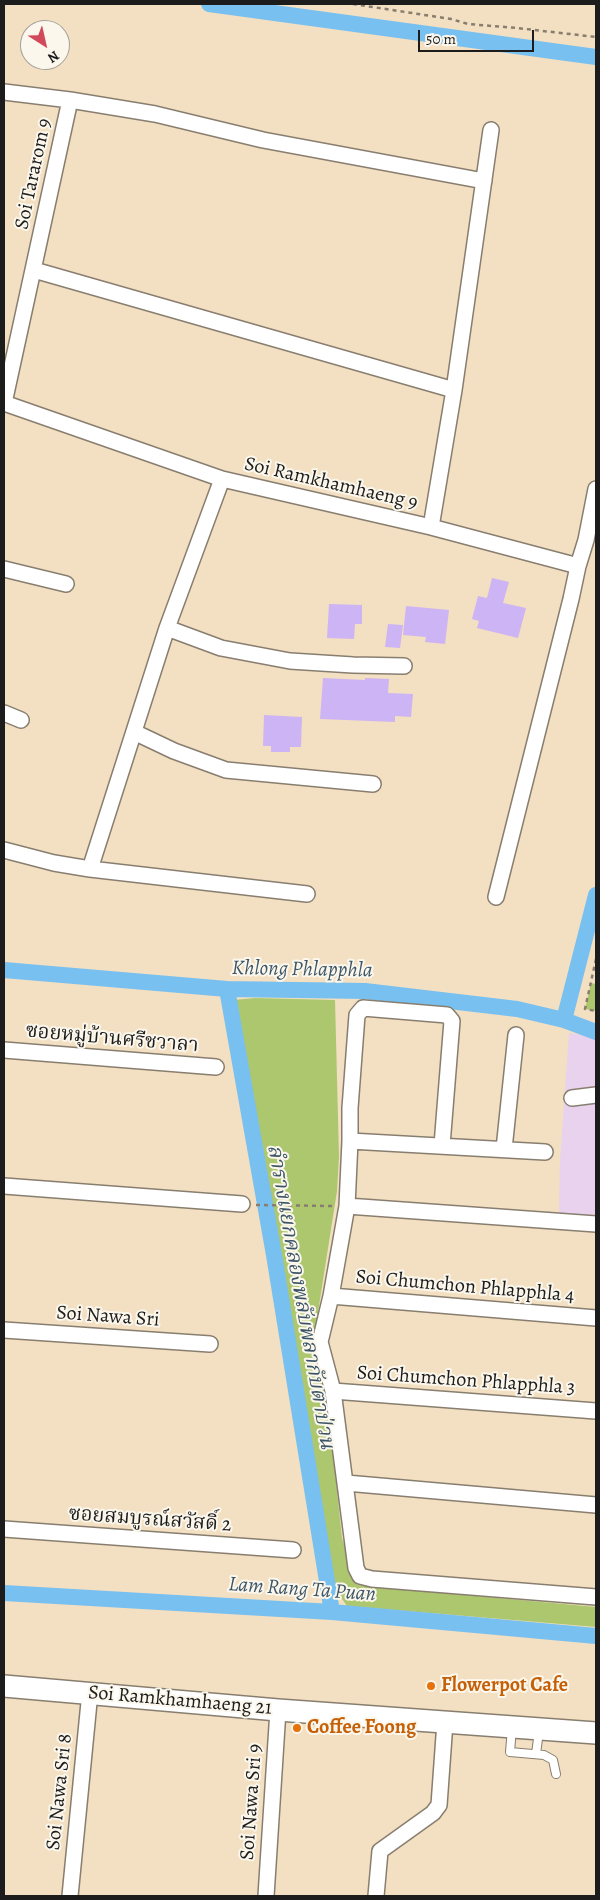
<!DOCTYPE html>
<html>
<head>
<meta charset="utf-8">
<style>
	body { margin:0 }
	#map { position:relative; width:600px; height:1900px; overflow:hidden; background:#f3dfc2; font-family:Alegreya,serif }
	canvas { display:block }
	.frame { position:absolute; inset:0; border:5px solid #1c1c1c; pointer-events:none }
	.north { position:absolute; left:20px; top:20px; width:50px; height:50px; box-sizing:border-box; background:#fbf7ec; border:1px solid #a29f99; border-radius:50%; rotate:145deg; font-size:14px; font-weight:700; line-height:20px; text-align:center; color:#1c1c1c }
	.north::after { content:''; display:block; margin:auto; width:18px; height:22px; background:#d1495b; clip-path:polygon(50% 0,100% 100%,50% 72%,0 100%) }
	.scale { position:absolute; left:418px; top:30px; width:116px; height:22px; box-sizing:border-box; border:2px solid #1c1c1c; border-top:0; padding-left:6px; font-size:15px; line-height:18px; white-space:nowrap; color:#1c1c1c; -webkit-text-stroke:4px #fbf7ec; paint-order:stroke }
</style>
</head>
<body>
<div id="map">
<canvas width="600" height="1900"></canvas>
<div class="frame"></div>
<div class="north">N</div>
<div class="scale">50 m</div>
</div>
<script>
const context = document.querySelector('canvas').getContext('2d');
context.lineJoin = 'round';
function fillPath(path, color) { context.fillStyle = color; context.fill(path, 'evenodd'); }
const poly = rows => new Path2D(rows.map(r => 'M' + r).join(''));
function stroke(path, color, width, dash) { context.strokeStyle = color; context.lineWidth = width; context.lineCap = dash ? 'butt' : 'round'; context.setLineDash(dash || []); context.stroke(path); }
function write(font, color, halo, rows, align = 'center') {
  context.font = font + ' Alegreya,"Noto Serif Thai",serif'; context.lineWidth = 4; context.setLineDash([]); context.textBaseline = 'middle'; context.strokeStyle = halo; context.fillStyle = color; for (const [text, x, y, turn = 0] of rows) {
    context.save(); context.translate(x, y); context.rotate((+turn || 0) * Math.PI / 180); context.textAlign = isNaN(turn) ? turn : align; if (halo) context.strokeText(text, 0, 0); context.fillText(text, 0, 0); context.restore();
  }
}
fillPath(poly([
	[569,1033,596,1037,596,1218,559,1216,560,1160]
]), '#e8d2ee');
fillPath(poly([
	[591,983,596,984,596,1011,585,1009],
	[255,998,335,1000,339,1157,337,1191,318,1312,342,1538,357,1585,596,1607,596,1627,347,1606,335,1589,303,1392,233,1000]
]), '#acc76d');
stroke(poly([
	[209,4,596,57],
	[4,970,227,989,365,991,517,1009,564,1020,596,1032],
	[227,989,274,1255,332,1612],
	[564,1020,596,895],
	[4,1593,332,1612,596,1636]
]), '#78c0f0', 16);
fillPath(poly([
	[492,578,509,582,503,603,526,608,518,638,477,628,479,621,472,619,478,596,487,598],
	[329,604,362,605,362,624,355,624,354,639,327,638],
	[406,606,449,610,445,644,425,642,426,637,403,635],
	[388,624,403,625,400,648,385,647],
	[323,678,365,680,365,678,389,679,388,693,413,694,411,717,395,716,395,722,320,719],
	[264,715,302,717,301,747,290,747,290,752,271,752,271,746,263,746]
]), '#cdb4f4');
const lane = poly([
	[512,1728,510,1752,544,1755,553,1760,556,1774],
	[536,1754,539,1731]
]);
const street = poly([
	[4,92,70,100,155,114,263,140,484,181],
	[34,270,454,390],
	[4,403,222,479,431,527,578,566,586,540,596,489],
	[4,403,70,100],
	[431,527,454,390,491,130],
	[4,569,66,584],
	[167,628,221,648,290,661,353,665,404,666],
	[4,713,21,720],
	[134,732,174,751,226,770,373,784],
	[4,850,54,863,90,869,307,894],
	[90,869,167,628,222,479],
	[496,897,571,599,578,566],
	[4,1050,216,1067],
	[572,1098,596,1095],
	[350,1141,350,1108,357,1015,363,1008,447,1015,452,1021,442,1145],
	[504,1149,516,1035],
	[545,1152,350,1141,347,1206,331,1296,320,1342,333,1391,356,1568,360,1576,372,1579,596,1597],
	[4,1186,242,1204],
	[347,1206,596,1224],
	[331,1296,596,1318],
	[4,1330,210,1344],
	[333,1391,596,1411],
	[346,1483,596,1505],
	[4,1529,293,1550],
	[70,1896,90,1692],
	[266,1896,278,1710],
	[376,1896,380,1851,433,1813,439,1805,445,1722]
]);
const secondary = poly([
	[4,1686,278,1710,596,1733]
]);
stroke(lane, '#887e6f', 10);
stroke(street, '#887e6f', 18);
stroke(secondary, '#887e6f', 24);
stroke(poly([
	[353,4,451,19,468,24,517,28,596,37],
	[596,959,585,1009,596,1011],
	[256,1205,333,1206]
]), '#887e6f', 2.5, [4, 4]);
stroke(lane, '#fff', 8);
stroke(street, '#fff', 15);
stroke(secondary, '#fff', 21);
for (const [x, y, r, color] of [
	[431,1686,5,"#e8710a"],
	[297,1728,5,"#e8710a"]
]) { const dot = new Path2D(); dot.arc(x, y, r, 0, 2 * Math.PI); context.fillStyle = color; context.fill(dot); stroke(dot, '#fbf7ec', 2); }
write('20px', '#1c1c1c', '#fbf7ec', [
	["Soi Tararom 9",34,174,-78],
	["Soi Ramkhamhaeng 9",331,484,13],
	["ซอยหมู่บ้านศรีชวาลา",112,1039,5],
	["Soi Chumchon Phlapphla 4",465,1287,5],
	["Soi Nawa Sri",108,1317,4],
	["Soi Chumchon Phlapphla 3",466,1381,4],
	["ซอยสมบูรณ์สวัสดิ์ 2",150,1520,4],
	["Soi Ramkhamhaeng 21",180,1701,5],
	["Soi Nawa Sri 8",60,1792,-84],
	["Soi Nawa Sri 9",252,1802,-86]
]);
write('bold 20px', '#c56008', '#fbf7ec', [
	["Flowerpot Cafe",441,1686],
	["Coffee Foong",307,1728]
], 'left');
write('italic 21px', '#3c5566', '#fbf7ec', [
	["Khlong Phlapphla",302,970,1],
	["ลำรางแยกคลองพลับพลากับตาป่วน",300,1297,80],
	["Lam Rang Ta Puan",302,1590,4]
]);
</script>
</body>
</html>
